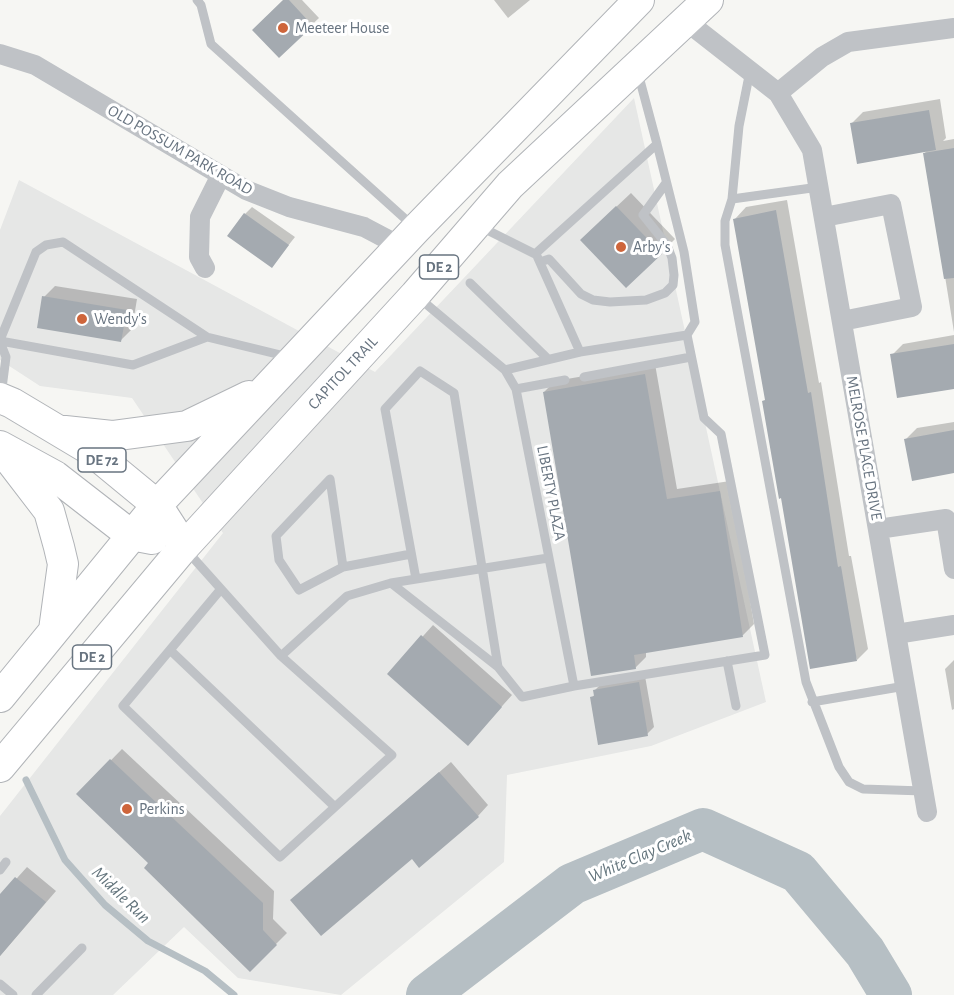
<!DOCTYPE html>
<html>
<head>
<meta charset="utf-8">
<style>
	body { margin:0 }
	canvas { display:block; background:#f6f6f3 }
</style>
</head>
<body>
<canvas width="954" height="995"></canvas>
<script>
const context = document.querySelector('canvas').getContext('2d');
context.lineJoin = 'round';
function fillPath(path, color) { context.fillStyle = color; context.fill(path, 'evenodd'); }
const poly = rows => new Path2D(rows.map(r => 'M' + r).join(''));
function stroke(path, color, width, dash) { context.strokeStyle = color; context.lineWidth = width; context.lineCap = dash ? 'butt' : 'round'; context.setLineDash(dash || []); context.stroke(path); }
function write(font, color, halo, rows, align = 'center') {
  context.font = font + ' "Alegreya Sans",sans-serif'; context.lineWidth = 6; context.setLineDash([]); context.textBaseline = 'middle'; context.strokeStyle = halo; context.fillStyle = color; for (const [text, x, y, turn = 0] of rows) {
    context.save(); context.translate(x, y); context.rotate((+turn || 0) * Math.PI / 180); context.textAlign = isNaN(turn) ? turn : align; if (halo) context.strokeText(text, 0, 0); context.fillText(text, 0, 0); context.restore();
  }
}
fillPath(poly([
	[634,98,766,702,651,746,507,775,504,862,341,995,238,978,184,927,113,995,0,995,0,816,223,533,132,398,40,386,0,360,0,230,19,180,375,372]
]), '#e6e7e6');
fillPath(poly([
	[285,0,302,0,319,18,279,56],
	[494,0,530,0,508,18],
	[940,99,946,138,943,141,954,139,954,332,925,153,927,150,852,123,863,112],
	[631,193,675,239,661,253,597,225],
	[787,200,819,383,821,382,849,556,851,556,868,649,857,660,766,399,735,219,746,207],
	[252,207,295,237,272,266,245,214],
	[55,286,137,299,132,329,121,340,44,297],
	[954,335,954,387,892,355,903,344],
	[655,364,677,489,730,481,754,624,743,635,646,651,646,657,635,668,544,392,555,381],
	[954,422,954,471,906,439,917,428],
	[433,625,512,695,478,733,389,674],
	[954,660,954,709,952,710,945,669],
	[645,676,654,727,647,734,592,698,595,694,595,690,602,683],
	[122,749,274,891,273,919,287,933,250,970,150,863,78,794],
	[451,762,488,805,478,816,412,856,292,900],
	[27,867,56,891,0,956,0,897]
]), '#0003');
stroke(poly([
	[26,780,65,860,105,905,148,941,205,971,234,995]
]), '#b6bfc4', 7);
stroke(poly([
	[427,995,572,884,703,829,798,872,865,952,891,995]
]), '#b6bfc4', 42);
fillPath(poly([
	[283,0,289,0,313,26,279,58,252,30],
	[929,110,936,150,857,164,850,123],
	[954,148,954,278,944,279,923,153],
	[616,206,662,254,626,288,580,240],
	[776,210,808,393,811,392,838,567,841,566,857,661,810,669,781,498,779,499,762,401,765,400,733,219],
	[244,213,289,245,272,268,227,236],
	[42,296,127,310,121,342,37,328],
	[954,344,954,389,897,398,890,354],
	[645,374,667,499,720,491,743,637,634,655,636,669,591,676,543,392],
	[954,430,954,473,912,481,904,439],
	[421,635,502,707,468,746,387,674],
	[639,682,648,736,598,745,590,697,594,696,593,690],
	[110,759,263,903,263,930,277,945,250,972,144,868,148,863,76,794],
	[439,772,479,817,419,868,412,859,321,936,290,900],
	[15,877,46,902,0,956,0,894]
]), '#a4aab0');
const primary = poly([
	[0,398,12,403,89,449,157,505,184,547],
	[65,431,112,436,187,426,249,396],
	[0,446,55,476,131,535,152,539],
	[6,455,49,511,59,547,63,564,54,630],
	[0,697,157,505,416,229,639,0],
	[0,767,184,547,415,295,510,185,708,0]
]);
stroke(primary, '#b1b4b8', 32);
stroke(poly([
	[197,0,201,5,211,44,412,225],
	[750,71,739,126,732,199,725,221,725,245,806,682,839,767,849,782,863,789,923,791],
	[732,199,819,187],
	[481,227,535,254,657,144,638,73],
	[540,262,549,259,581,294,593,300,610,302,646,300,665,293,673,285,674,275,672,258,667,245,643,215,666,183],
	[470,283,548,359],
	[0,340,36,252,46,245,63,242,207,337,289,357],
	[0,341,133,365,207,337],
	[0,342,6,357,1,396],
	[580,352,687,335,695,322,684,252,657,144],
	[505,370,580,352,537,256],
	[584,377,691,357],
	[516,389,565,380],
	[187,551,281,656,392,755,280,857,123,706,221,589],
	[343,567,299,590,279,560,276,536,330,479,343,567,411,554],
	[416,579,385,409,420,371,454,393,498,667],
	[391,583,548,558],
	[170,650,335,807],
	[281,656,347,596,391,583,498,667,522,697,574,686,516,389,505,370,419,298],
	[727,661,736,706],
	[574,686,765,655,721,434,704,418,687,335],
	[812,702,905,686],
	[0,870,6,862],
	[0,984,13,995],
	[36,995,82,948]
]), '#bfc2c6', 9);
stroke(poly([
	[686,21,778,93,812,150,927,812],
	[0,54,35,65,246,190,289,207,364,227,400,246],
	[778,93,822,57,848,42,954,28],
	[824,217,891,204,912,307,842,321],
	[205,268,199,257,200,217,221,175],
	[878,529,946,519,954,569],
	[896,634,954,625]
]), '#bfc2c6', 20);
stroke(primary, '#fff', 30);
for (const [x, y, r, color] of [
	[283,28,6,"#ce653b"],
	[621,247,6,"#ce653b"],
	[82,319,6,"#ce653b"],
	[127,809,6,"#ce653b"]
]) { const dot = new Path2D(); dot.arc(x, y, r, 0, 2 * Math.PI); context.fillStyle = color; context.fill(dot); stroke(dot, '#fff', 2); }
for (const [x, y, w] of [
	[439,267,39],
	[102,460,48],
	[92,657,39]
]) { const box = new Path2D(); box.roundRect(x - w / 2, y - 12, w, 24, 4.5); context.fillStyle = '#fff'; context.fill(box); stroke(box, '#687480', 1.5); }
write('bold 15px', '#687480', null, [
	["DE 2",439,267],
	["DE 72",102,460],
	["DE 2",92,657]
]);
write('16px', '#687480', '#fff', [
	["Meeteer House",295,28],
	["Arby's",633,247],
	["Wendy's",94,319],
	["Perkins",139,809]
], 'left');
write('16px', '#687480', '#fff', [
	["OLD POSSUM PARK ROAD",180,150,30],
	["CAPITOL TRAIL",343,373,-47],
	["MELROSE PLACE DRIVE",864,448,80],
	["LIBERTY PLAZA",551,493,79]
]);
write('italic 18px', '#64757d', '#fff', [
	["White Clay Creek",640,856,-23],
	["Middle Run",121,895,44]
]);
</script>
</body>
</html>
